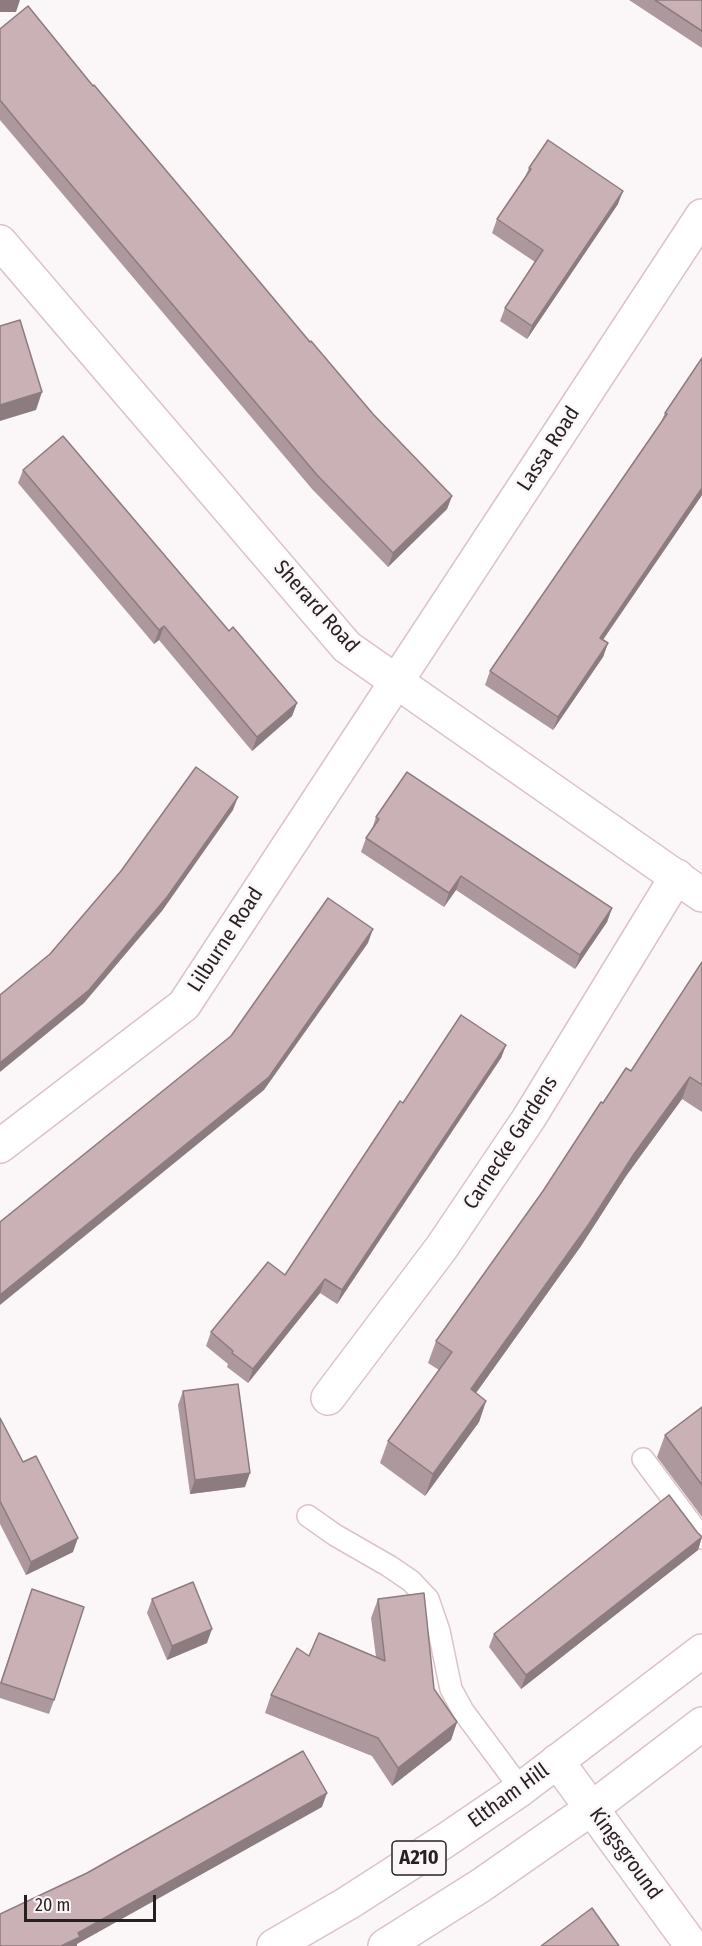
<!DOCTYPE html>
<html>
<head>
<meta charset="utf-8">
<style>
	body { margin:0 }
	#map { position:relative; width:702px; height:1946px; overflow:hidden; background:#fbf6f7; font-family:"Fira Sans Condensed",sans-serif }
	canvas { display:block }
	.scale { position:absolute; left:24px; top:1895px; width:132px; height:27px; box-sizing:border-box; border:3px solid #281f21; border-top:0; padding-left:8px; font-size:18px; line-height:21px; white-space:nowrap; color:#281f21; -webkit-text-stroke:4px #fbf6f7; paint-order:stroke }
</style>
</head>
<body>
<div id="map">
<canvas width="702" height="1946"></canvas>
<div class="scale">20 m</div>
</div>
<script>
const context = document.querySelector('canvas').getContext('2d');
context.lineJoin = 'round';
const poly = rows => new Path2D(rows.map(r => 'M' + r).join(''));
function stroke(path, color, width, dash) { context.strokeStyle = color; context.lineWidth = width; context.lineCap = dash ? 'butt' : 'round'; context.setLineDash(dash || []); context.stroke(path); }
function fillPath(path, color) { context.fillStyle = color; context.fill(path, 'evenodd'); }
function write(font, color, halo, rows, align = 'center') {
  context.font = font + ' "Fira Sans Condensed",sans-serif'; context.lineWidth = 5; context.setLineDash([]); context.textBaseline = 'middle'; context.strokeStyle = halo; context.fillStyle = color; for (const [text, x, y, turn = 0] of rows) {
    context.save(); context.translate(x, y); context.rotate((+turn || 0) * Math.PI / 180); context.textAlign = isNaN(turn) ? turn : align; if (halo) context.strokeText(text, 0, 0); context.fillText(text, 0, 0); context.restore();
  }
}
const service = poly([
	[643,1459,702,1538],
	[308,1516,335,1535,389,1566,411,1581,428,1599,439,1631,451,1689,463,1711,521,1789]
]);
const minor = poly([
	[0,1146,184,1005,702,216],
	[328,1398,442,1247,529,1118,677,876],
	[557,1761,692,1946]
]);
const tertiary = poly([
	[0,242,347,647,702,895]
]);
const primary = poly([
	[274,1946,348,1903,446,1840,521,1789,702,1651],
	[385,1946,480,1886,592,1808,702,1724]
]);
stroke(service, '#dbc3c8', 24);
stroke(minor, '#dbc3c8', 36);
stroke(tertiary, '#dbc3c8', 36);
stroke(primary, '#dbc3c8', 36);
stroke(service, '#fff', 21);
stroke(minor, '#fff', 33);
stroke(tertiary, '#fff', 33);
stroke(primary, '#fff', 33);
fillPath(poly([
	[629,0,702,0,702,48],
	[0,29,93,86,310,342,373,414,452,496,447,509,388,567,312,489,0,120],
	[529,168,618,204,527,339,500,321,505,308,535,262,492,233,497,219,525,177],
	[702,358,702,495,603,640,608,643,603,657,553,730,485,685,490,671,661,422,665,413],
	[23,470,229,631,297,703,292,716,252,751,159,640,154,644,18,483],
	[376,817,612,908,607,922,575,969,456,890,444,907,361,852,366,838,372,829],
	[702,962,702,1112,682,1099,626,1176,581,1246,476,1393,486,1401,479,1422,425,1496,380,1463,388,1441,439,1370,428,1363,436,1341,543,1191,603,1103,631,1071],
	[506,1045,501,1058,337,1304,320,1293,248,1383,227,1367,228,1364,206,1346,211,1332,285,1275,403,1103],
	[183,1391,245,1487,190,1494,178,1405],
	[702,1407,702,1517,657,1457,665,1435],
	[0,1418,23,1462,73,1552,26,1575,0,1524],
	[697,1532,702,1536,698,1550,521,1689,489,1647,494,1634],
	[152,1599,207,1643,167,1660,147,1613],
	[378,1599,434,1689,457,1722,451,1740,392,1786,372,1756,265,1713,271,1695,376,1657,371,1618],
	[27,1603,54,1700,49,1714,0,1698,0,1683]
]), '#ad989d');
fillPath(poly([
	[0,0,20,0,16,12,0,12],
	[623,191,618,204,527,339,532,326],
	[42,392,36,410,0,421,0,405],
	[702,488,702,495,595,651,600,638],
	[452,496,447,509,388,567,393,553],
	[164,626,159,640,154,644,159,630],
	[608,643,603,657,553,730,558,717],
	[297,703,292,716,252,751,257,737],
	[238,797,233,810,162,911,84,1003,0,1072,0,1063],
	[461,876,456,890,444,907,449,893],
	[612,908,607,922,575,969,580,955],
	[373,929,368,943,264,1090,0,1305,0,1295],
	[506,1045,501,1058,337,1304,342,1290],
	[690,1077,682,1099,626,1176,581,1246,463,1411,471,1389,634,1154],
	[325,1279,320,1293,248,1383,253,1369],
	[486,1401,479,1422,425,1496,433,1474],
	[250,1473,245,1487,190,1494,195,1480],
	[702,1537,698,1550,521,1689,526,1675],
	[78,1538,73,1552,26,1575,31,1562],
	[212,1629,207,1643,167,1660,172,1646],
	[457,1722,451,1740,392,1786,398,1768],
	[327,1793,322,1807,77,1944,77,1946,61,1946,78,1933]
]), '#8d7c7f');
const building = poly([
	[655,0,702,0,702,31,655,0],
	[28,6,93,86,94,85,196,206,310,342,311,341,373,414,452,496,393,553,317,475,23,128,0,100,0,29,28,6],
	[548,140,623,191,532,326,505,308,543,250,497,219,531,169,529,168,548,140],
	[20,320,42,392,0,405,0,326,20,320],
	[702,358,702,488,600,638,608,643,558,717,490,671,667,414,665,413,702,358],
	[63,436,229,631,233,627,297,703,257,737,164,626,159,630,23,470,63,436],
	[196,767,238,797,167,897,89,990,0,1063,0,995,50,954,121,871,196,767],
	[407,772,612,908,580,955,461,876,449,893,366,838,379,819,376,817,407,772],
	[328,898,373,929,269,1077,0,1295,0,1222,231,1036,328,898],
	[702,962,702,1085,690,1077,634,1154,589,1224,471,1389,486,1401,433,1474,388,1441,452,1352,436,1341,543,1191,601,1102,603,1103,626,1068,631,1071,702,962],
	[461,1015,506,1045,342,1290,325,1279,253,1369,232,1353,233,1351,211,1332,268,1262,285,1275,400,1101,403,1103,461,1015],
	[238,1384,250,1473,195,1480,183,1391,238,1384],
	[702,1407,702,1485,665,1435,702,1407],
	[0,1418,23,1462,36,1456,78,1538,31,1562,0,1501,0,1418],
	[669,1495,697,1532,702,1537,526,1675,494,1634,669,1495],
	[193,1582,212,1629,172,1646,152,1599,193,1582],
	[32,1589,84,1607,54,1700,1,1683,32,1589],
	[424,1593,434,1689,457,1722,398,1768,378,1738,271,1695,297,1648,309,1656,319,1633,385,1661,378,1599,424,1593],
	[303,1751,327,1793,78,1933,80,1937,61,1946,0,1946,0,1914,87,1873,303,1751],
	[592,1908,619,1946,541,1946,592,1908]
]);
fillPath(building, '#c9b1b6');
stroke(building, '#8d7c7f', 1.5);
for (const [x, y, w] of [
	[419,1858,54]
]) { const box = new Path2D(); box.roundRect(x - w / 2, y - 17, w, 34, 4.5); context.fillStyle = '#fbf6f7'; context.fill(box); stroke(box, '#281f21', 1.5); }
write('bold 20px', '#281f21', null, [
	["A210",419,1858]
]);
write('21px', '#281f21', '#fbf6f7', [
	["Lassa Road",549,449,-57],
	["Sherard Road",316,607,48],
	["Lilburne Road",226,940,-57],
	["Carnecke Gardens",511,1143,-57],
	["Eltham Hill",509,1796,-36],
	["Kingsground",625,1854,54]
]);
</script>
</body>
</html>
